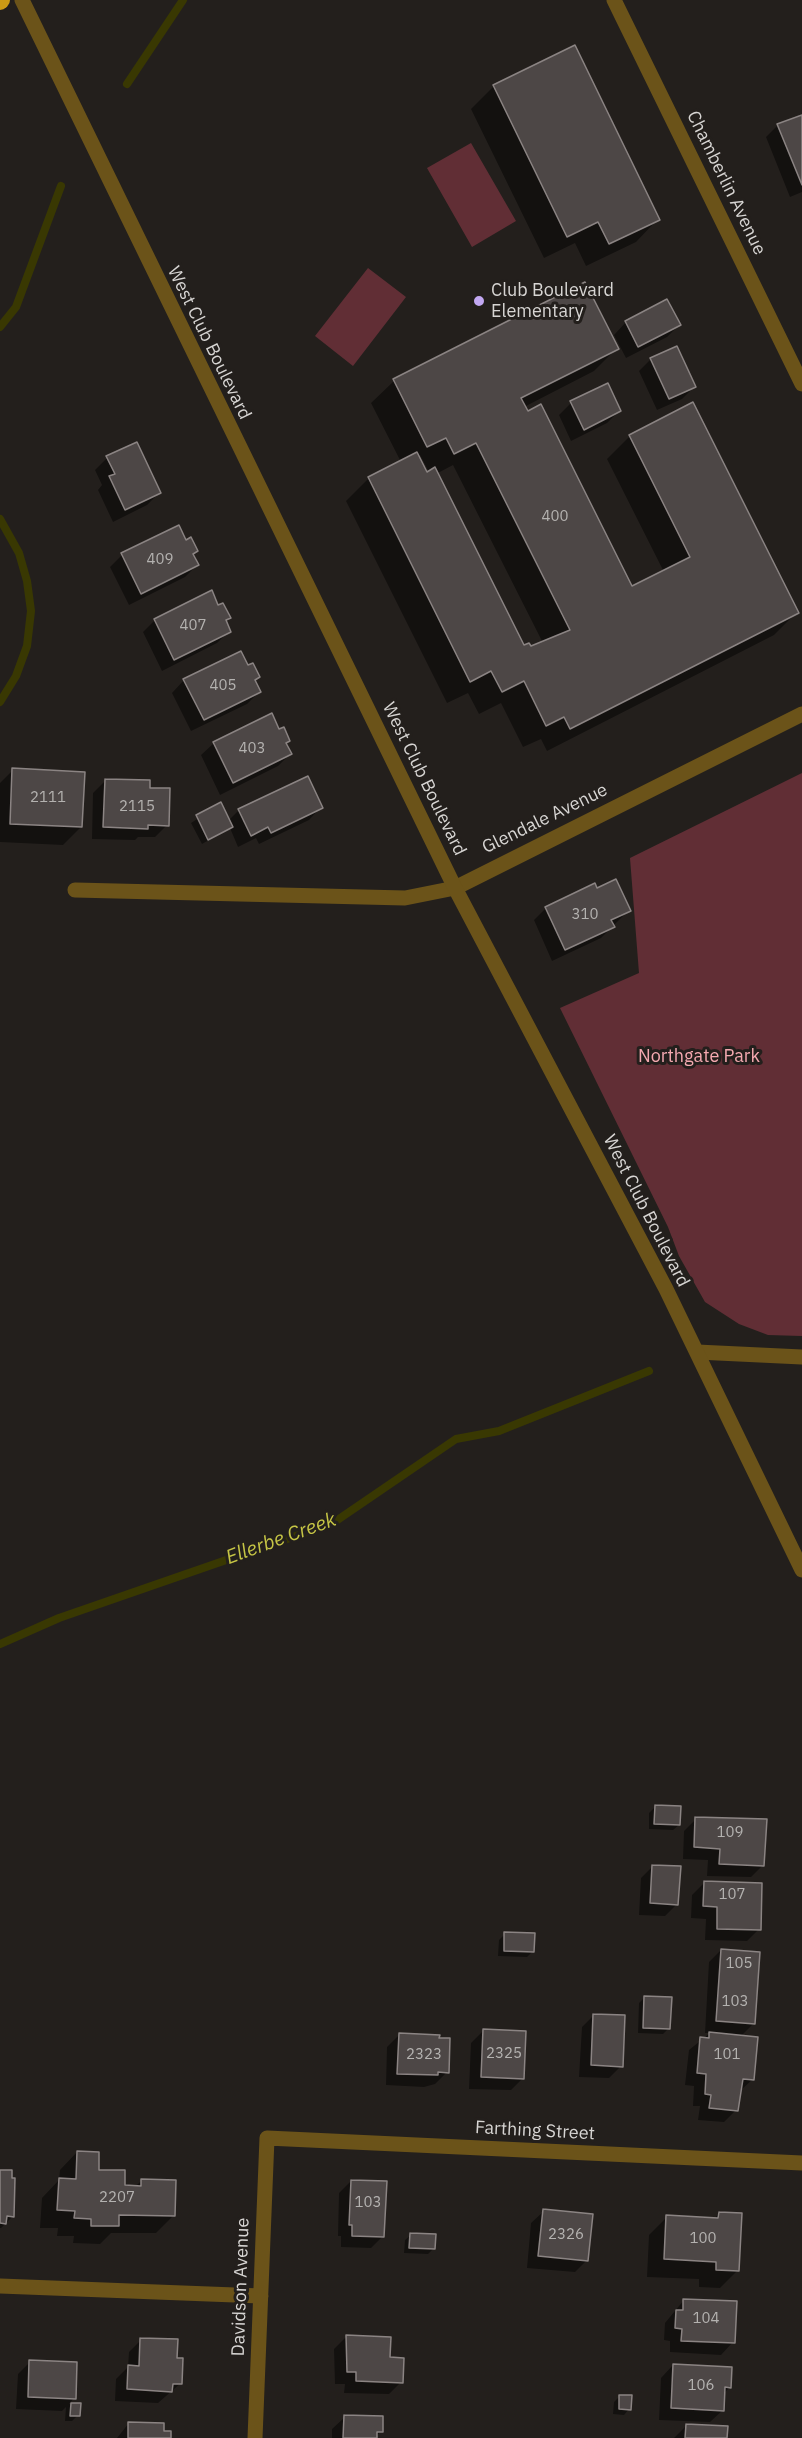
<!DOCTYPE html>
<html>
<head>
<meta charset="utf-8">
<style>
	body { margin:0 }
	canvas { display:block; background:#231f1c }
</style>
</head>
<body>
<canvas width="802" height="2438"></canvas>
<script>
const context = document.querySelector('canvas').getContext('2d');
context.lineJoin = 'round';
function fillPath(path, color) { context.fillStyle = color; context.fill(path, 'evenodd'); }
const poly = rows => new Path2D(rows.map(r => 'M' + r).join(''));
function stroke(path, color, width, dash) { context.strokeStyle = color; context.lineWidth = width; context.lineCap = dash ? 'butt' : 'round'; context.setLineDash(dash || []); context.stroke(path); }
function write(font, color, halo, rows, align = 'center') {
  context.font = font + ' "IBM Plex Sans",sans-serif'; context.lineWidth = 6; context.setLineDash([]); context.textBaseline = 'middle'; context.strokeStyle = halo; context.fillStyle = color; for (const [text, x, y, turn = 0] of rows) {
    context.save(); context.translate(x, y); context.rotate((+turn || 0) * Math.PI / 180); context.textAlign = isNaN(turn) ? turn : align; if (halo) context.strokeText(text, 0, 0); context.fillText(text, 0, 0); context.restore();
  }
}
fillPath(poly([
	[471,143,516,221,472,247,427,168],
	[368,268,406,297,353,366,315,336],
	[802,773,802,1336,768,1335,739,1324,705,1302,679,1256,668,1227,560,1008,639,973,630,858]
]), '#612e35');
fillPath(poly([
	[494,86,658,219,636,242,586,266,575,243,544,258,471,109],
	[802,116,802,192,790,197,766,137,778,125],
	[585,284,617,348,594,371,524,407,632,588,664,572,607,459,630,436,797,612,774,635,547,751,541,739,523,747,501,703,479,714,468,693,447,703,346,501,369,478,401,462,371,403,394,381],
	[420,455,429,472,426,474,418,456],
	[453,465,543,643,530,648,523,647,436,474],
	[626,322,679,325,667,337,626,358,614,335],
	[651,359,694,387,682,399,657,410,639,371],
	[607,385,619,411,607,423,571,441,559,415,571,403],
	[107,458,159,493,147,505,113,522,98,490,102,485,95,470],
	[185,542,196,551,192,555,197,565,185,577,129,605,110,567,122,555],
	[218,607,229,618,225,622,229,631,217,643,162,671,143,632,155,620],
	[247,667,258,677,254,681,260,691,247,704,191,731,172,693,184,680],
	[271,715,290,754,278,766,220,795,201,755,214,743],
	[13,770,81,827,63,845,0,842,0,783],
	[105,781,148,789,167,825,155,837,138,837,135,840,92,839,93,793],
	[220,804,228,821,239,810,321,807,309,820,259,844,256,838,238,847,230,828,202,844,191,823],
	[597,890,629,910,601,938,552,961,534,920,546,908],
	[655,1807,679,1825,673,1830,649,1829,649,1813],
	[696,1819,763,1865,751,1877,707,1876,708,1860,683,1859,684,1831],
	[653,1866,677,1904,665,1916,639,1915,641,1878],
	[704,1883,759,1929,747,1941,705,1940,706,1919,691,1918,692,1895],
	[505,1934,533,1951,527,1957,498,1956,499,1940],
	[721,1950,754,2023,741,2036,753,2079,740,2091,736,2110,724,2122,698,2120,700,2106,693,2106,694,2086,685,2085,689,2050,710,2033,705,2033,709,1962],
	[645,1997,669,2028,663,2034,638,2033,639,2003],
	[594,2015,621,2066,609,2078,579,2077,582,2027],
	[483,2031,523,2078,511,2090,469,2089,471,2043],
	[399,2035,447,2072,435,2084,424,2087,386,2085,387,2047],
	[77,2152,97,2171,123,2186,135,2187,142,2180,174,2215,156,2233,111,2233,100,2244,73,2243,74,2236,57,2236,58,2228,40,2228,42,2198,59,2180,60,2170],
	[0,2172,13,2216,1,2228,0,2228],
	[351,2181,383,2236,371,2248,341,2247,341,2236,338,2236,339,2193],
	[544,2211,587,2260,575,2272,527,2268,531,2223],
	[719,2213,738,2270,720,2288,699,2287,699,2279,647,2277,649,2235,667,2217,714,2219],
	[411,2235,434,2248,428,2254,404,2253,405,2240],
	[684,2300,733,2342,721,2355,670,2352,670,2341,664,2340,665,2323],
	[346,2337,389,2359,401,2382,389,2394,344,2393,345,2384,335,2384,334,2349],
	[141,2340,175,2360,181,2383,158,2403,115,2401,116,2379,128,2367,129,2352],
	[30,2362,74,2398,69,2404,79,2404,78,2415,72,2421,65,2421,66,2407,62,2411,16,2409,18,2374],
	[673,2365,730,2387,724,2393,723,2410,710,2422,659,2420,661,2378],
	[620,2396,629,2409,624,2415,613,2414,614,2402],
	[345,2417,381,2431,375,2438,332,2438,332,2429],
	[129,2423,162,2432,169,2438,117,2438],
	[687,2425,725,2438,674,2438]
]), '#0007');
stroke(poly([
	[127,84,183,0],
	[0,327,16,307,61,186],
	[0,519,19,553,27,581,31,611,27,646,16,676,0,702],
	[0,1644,59,1618,333,1523,456,1439,499,1431,649,1371]
]), '#393802', 8);
const building = poly([
	[575,45,660,220,609,244,598,222,567,237,493,85,575,45],
	[802,115,802,185,777,124,802,115],
	[585,282,619,349,521,398,528,411,541,404,632,586,690,557,629,435,693,402,799,613,570,729,564,717,546,726,524,681,502,692,491,671,470,682,368,477,417,452,427,472,435,467,524,645,529,643,531,646,570,630,476,443,454,454,446,438,427,447,393,379,585,282],
	[667,299,681,325,638,347,625,321,667,299],
	[677,346,696,387,669,399,650,358,677,346],
	[608,383,621,411,584,430,570,401,608,383],
	[137,442,161,493,125,510,109,476,115,474,106,456,137,442],
	[179,525,186,540,191,537,198,551,193,554,199,565,141,594,121,553,179,525],
	[212,590,218,605,223,603,231,618,226,620,231,632,174,660,154,619,212,590],
	[241,651,248,665,253,663,260,677,255,680,261,692,204,720,183,679,241,651],
	[272,713,279,729,284,727,290,741,286,743,292,754,233,783,213,742,272,713],
	[12,768,85,772,82,827,10,824,12,768],
	[308,776,323,808,271,833,268,827,251,836,238,809,308,776],
	[105,779,150,780,150,788,170,788,169,826,148,825,148,829,103,827,105,779],
	[221,802,233,827,208,840,196,815,221,802],
	[616,879,631,911,611,920,615,927,565,950,545,907,595,883,597,888,616,879],
	[655,1805,681,1806,680,1825,654,1824,655,1805],
	[695,1817,767,1819,764,1866,719,1864,720,1849,694,1847,695,1817],
	[652,1865,681,1866,678,1905,650,1903,652,1865],
	[704,1881,762,1883,761,1930,717,1929,717,1907,703,1906,704,1881],
	[504,1932,535,1933,534,1952,504,1951,504,1932],
	[721,1949,760,1952,755,2024,716,2021,721,1949],
	[644,1996,672,1997,670,2029,643,2028,644,1996],
	[593,2014,625,2015,623,2067,591,2065,593,2014],
	[483,2029,526,2031,524,2079,481,2077,483,2029],
	[709,2032,758,2037,754,2080,743,2079,738,2111,709,2108,711,2095,705,2094,706,2074,697,2073,700,2037,709,2038,709,2032],
	[399,2033,440,2035,439,2038,450,2038,449,2073,438,2072,438,2075,397,2074,399,2033],
	[77,2151,99,2152,99,2170,125,2170,125,2185,141,2186,141,2179,176,2180,175,2216,119,2215,119,2226,91,2226,91,2219,74,2218,75,2211,57,2210,59,2178,76,2179,77,2151],
	[0,2170,12,2170,12,2178,15,2178,14,2217,7,2216,6,2224,0,2223,0,2170],
	[351,2180,387,2181,384,2237,352,2236,352,2225,349,2225,351,2180],
	[543,2209,593,2214,588,2261,538,2256,543,2209],
	[719,2212,742,2213,739,2271,716,2270,716,2262,664,2259,666,2215,718,2218,719,2212],
	[410,2233,436,2234,435,2249,409,2248,410,2233],
	[683,2299,737,2301,735,2343,681,2341,682,2329,675,2328,676,2310,683,2310,683,2299],
	[346,2335,391,2337,390,2357,404,2358,403,2383,356,2381,356,2372,347,2372,346,2335],
	[140,2338,178,2339,177,2358,183,2358,182,2384,173,2384,172,2392,127,2389,128,2365,139,2366,140,2338],
	[29,2360,77,2362,76,2399,28,2397,29,2360],
	[673,2364,732,2367,731,2388,725,2387,724,2411,671,2408,673,2364],
	[619,2395,632,2395,631,2410,619,2409,619,2395],
	[71,2403,81,2403,80,2416,70,2416,71,2403],
	[344,2415,383,2416,383,2432,377,2432,377,2438,343,2438,344,2415],
	[128,2422,164,2423,164,2431,171,2431,171,2438,128,2438,128,2422],
	[686,2424,728,2426,727,2438,685,2438,686,2424]
]);
fillPath(building, '#4d4746');
stroke(building, '#8b8483', 1.5);
stroke(poly([
	[614,0,802,384],
	[75,890,405,898,455,888,802,714],
	[697,1352,802,1357],
	[0,2286,261,2296],
	[255,2438,267,2138,802,2163]
]), '#6b5319', 15);
stroke(poly([
	[22,0,455,888,666,1289,802,1570]
]), '#6b5319', 15);
stroke(poly([
	[0,1,1,0]
]), '#cb9a15', 18);
for (const [x, y, r, color] of [
	[479,301,6,"#c2a8f2"]
]) { const dot = new Path2D(); dot.arc(x, y, r, 0, 2 * Math.PI); context.fillStyle = color; context.fill(dot); stroke(dot, '#231f1c', 2); }
write('15px', '#b4b2b0', null, [
	["400",555,517],
	["409",160,560],
	["407",193,626],
	["405",223,686],
	["403",252,749],
	["2111",48,798],
	["2115",137,807],
	["310",585,915],
	["109",730,1833],
	["107",732,1895],
	["105",739,1964],
	["103",735,2002],
	["2325",504,2054],
	["2323",424,2055],
	["101",727,2055],
	["2207",117,2198],
	["103",368,2203],
	["2326",566,2235],
	["100",703,2239],
	["104",706,2319],
	["106",701,2386]
]);
write('18px', '#d7d5d3', '#231f1c', [
	["Chamberlin Avenue",726,183,64],
	["West Club Boulevard",209,343,64],
	["West Club Boulevard",424,779,64],
	["Glendale Avenue",545,819,-26],
	["West Club Boulevard",646,1211,63],
	["Farthing Street",535,2131,3],
	["Davidson Avenue",241,2287,-88]
]);
write('18px', '#d7d5d3', '#231f1c', [
	["Club Boulevard",491,291],
	["Elementary",491,312]
], 'left');
write('18px', '#f4a9b0', '#231f1c', [
	["Northgate Park",699,1057]
]);
write('italic 20px', '#c6c545', '#231f1c', [
	["Ellerbe Creek",281,1539,-20]
]);
</script>
</body>
</html>
